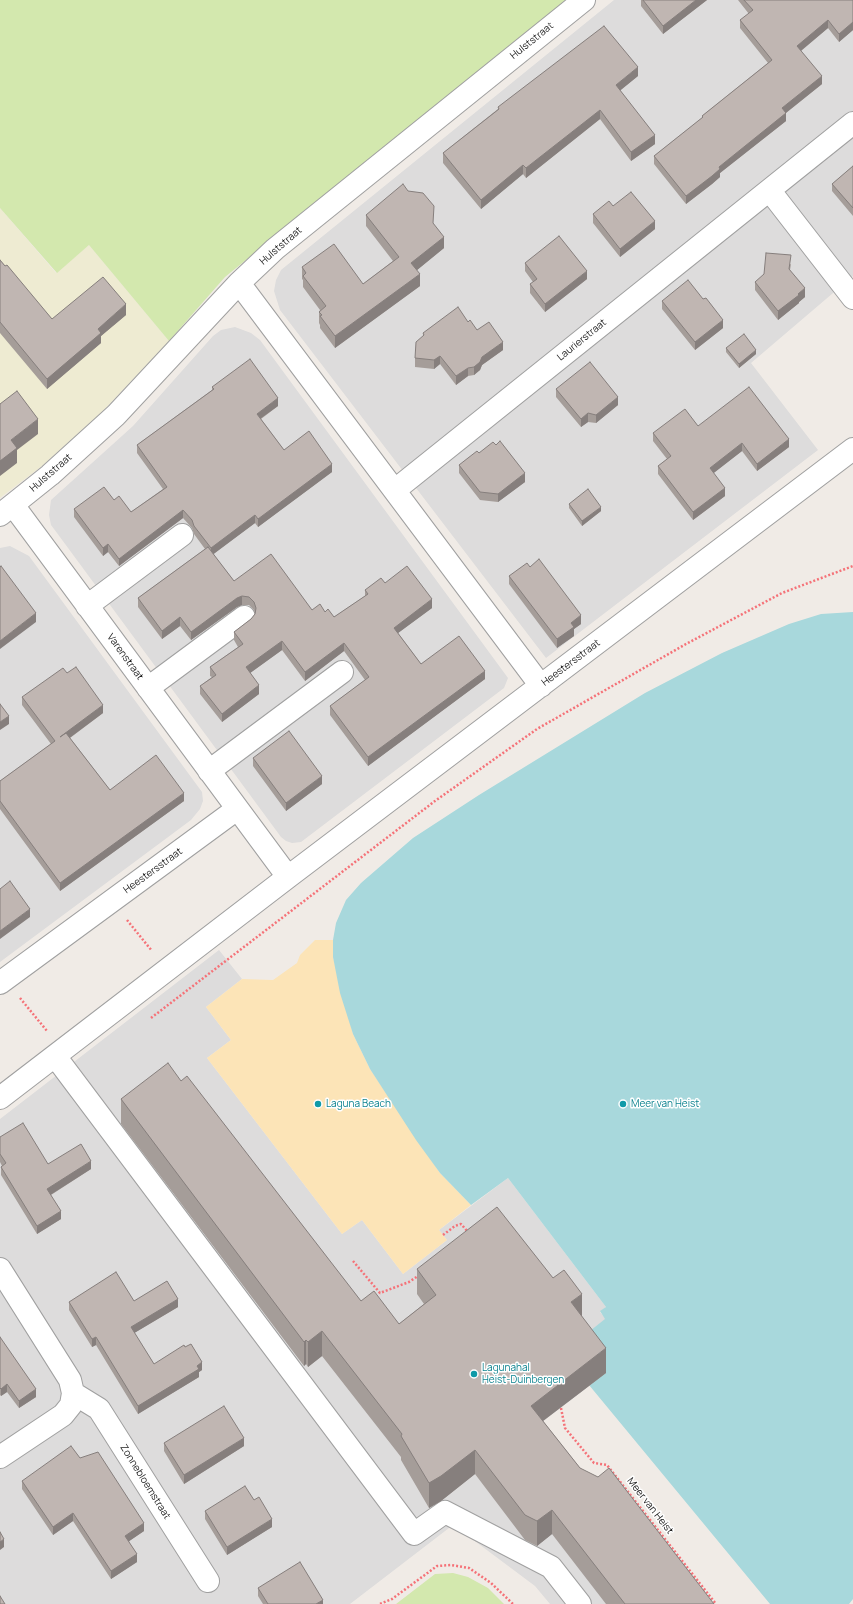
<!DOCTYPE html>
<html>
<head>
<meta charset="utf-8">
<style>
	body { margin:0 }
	canvas { display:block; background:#f0ebe6 }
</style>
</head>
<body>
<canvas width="853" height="1604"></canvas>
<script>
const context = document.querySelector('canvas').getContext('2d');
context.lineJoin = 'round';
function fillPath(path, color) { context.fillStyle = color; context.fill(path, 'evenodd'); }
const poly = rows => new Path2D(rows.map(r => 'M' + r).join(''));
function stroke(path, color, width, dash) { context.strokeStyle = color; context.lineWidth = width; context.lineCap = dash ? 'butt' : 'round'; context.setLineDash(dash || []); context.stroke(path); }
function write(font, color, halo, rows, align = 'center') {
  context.font = font + ' Manrope,sans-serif'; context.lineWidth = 3; context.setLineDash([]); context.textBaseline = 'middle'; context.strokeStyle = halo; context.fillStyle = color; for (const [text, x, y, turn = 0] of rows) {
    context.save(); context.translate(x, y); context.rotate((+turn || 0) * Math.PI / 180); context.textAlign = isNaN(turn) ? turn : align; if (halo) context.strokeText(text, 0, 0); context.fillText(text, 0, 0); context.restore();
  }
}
fillPath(poly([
	[614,0,853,0,853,276,751,363,818,450,546,658,280,310,274,291,276,280,281,270],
	[235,327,251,333,260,340,508,678,504,688,301,842,292,843,286,841,281,837,57,533,51,525,49,515,51,500,133,426,213,336,221,330],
	[10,546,29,556,202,792,203,801,200,809,191,820,0,962,0,548],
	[219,950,242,979,206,1007,231,1040,207,1058,342,1234,362,1220,403,1274,447,1240,439,1230,508,1178,606,1307,600,1312,606,1319,606,1373,532,1430,701,1604,550,1604,535,1586,456,1527,449,1528,350,1604,0,1604,0,1119]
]), '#dddcdc');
fillPath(poly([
	[0,208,56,273,89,245,169,341,103,411,42,466,0,498]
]), '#eeebd2');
fillPath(poly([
	[0,0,566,0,225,277,169,341,89,245,57,273,0,208],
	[453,1573,468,1577,488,1588,504,1604,396,1604,435,1574]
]), '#d3e8ae');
fillPath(poly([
	[315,940,333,940,333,957,353,1034,370,1069,440,1173,471,1205,439,1230,447,1240,403,1274,362,1220,342,1234,207,1058,231,1040,206,1007,242,979,273,980,297,963,300,955]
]), '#fce4b7');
fillPath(poly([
	[853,612,853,1599,849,1604,770,1604,589,1385,606,1373,580,1339,605,1319,600,1311,606,1307,508,1178,471,1205,440,1173,416,1140,370,1069,353,1034,340,993,333,957,333,940,336,923,346,900,361,883,413,838,479,795,645,693,722,653,789,624,821,614]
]), '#a8d8dc');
const minor = poly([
	[770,191,853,298],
	[239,283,541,686],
	[395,490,853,123],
	[13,505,288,877],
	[0,515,50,475,116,415,239,283,275,249,584,0],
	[87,606,182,535],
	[148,688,244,617],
	[209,771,342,672],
	[0,983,237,809],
	[55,1056,414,1534,445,1512,551,1567,580,1604],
	[0,1098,288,877,853,449],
	[0,1269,70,1380,73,1393,71,1405,63,1415,0,1457],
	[73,1393,99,1409,208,1581]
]);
stroke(minor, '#a0a0a0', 24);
stroke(poly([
	[127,920,152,951],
	[20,998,47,1031],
	[151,1018,435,801,537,729,686,644,782,593,853,566],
	[443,1235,455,1226,461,1224,468,1232],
	[353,1261,380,1293,409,1282,418,1276],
	[561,1408,565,1428,594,1463,607,1465,716,1604],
	[380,1604,392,1599,437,1566,451,1565,469,1568,491,1583,513,1604]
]), '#f57278', 2.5, [2, 2]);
stroke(minor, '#fff', 22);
fillPath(poly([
	[641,0,707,0,663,34,641,6],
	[738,0,853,0,853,30,839,42,828,28,801,51,822,84,786,113,786,121,720,173,720,177,712,184,686,204,654,164,654,156,702,118,702,116,768,63,740,28,740,20,749,14],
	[638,76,620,90,655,144,631,161,600,119,526,178,523,174,481,209,443,163,443,153,498,109,498,107],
	[853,166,853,216,832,191,832,184],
	[613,206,655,229,620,257,593,223,593,214],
	[366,215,433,223,444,248,417,270,420,286,335,348,320,328,320,325,319,323,319,312,320,310,303,287,303,280,302,279,302,267,363,284,393,261,366,226],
	[0,260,52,319,126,315,101,336,101,343,47,389,0,333],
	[525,263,587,279,545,312,530,293,530,284,533,282,525,271],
	[791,264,790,270,805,297,799,302,799,303,778,320,755,290,755,282],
	[703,299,723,328,695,350,662,309,662,301],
	[468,322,477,330,503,350,482,365,480,370,474,375,468,376,456,385,440,364,434,369,415,367,415,358,423,336,423,333],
	[726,348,756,354,739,368,726,352],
	[212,387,278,406,261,419,284,450,332,472,258,527,255,523,213,554,234,581,312,610,325,612,334,617,365,596,365,590,385,583,432,608,398,633,421,664,485,679,368,766,330,715,330,706,365,680,344,651,305,681,282,650,250,673,259,694,222,722,200,694,200,686,212,677,210,676,210,667,238,647,234,640,234,632,251,619,255,614,254,610,249,605,242,605,237,607,191,640,180,626,162,639,138,607,138,598,205,549,194,534,192,528,183,518,119,566,108,552,103,556,74,517,74,509,114,500,131,512,163,489,137,453,137,445,212,390],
	[556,389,618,405,596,423,588,422,581,427,556,397],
	[698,426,789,447,757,471,742,451,713,473,725,496,693,520,658,474,658,466,667,459,653,441,653,433],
	[479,453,525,482,498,502,480,500,459,473,459,465],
	[569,504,601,511,582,526,569,508],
	[530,567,581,624,574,629,574,636,557,648,509,584,509,576],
	[22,697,103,713,70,738,110,790,184,801,60,891,0,809,0,781,51,744,22,705],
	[253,758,322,784,286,811,253,766],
	[181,1081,361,1301,399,1324,424,1304,417,1294,417,1269,582,1317,606,1373,543,1421,580,1468,714,1604,606,1604,552,1534,537,1546,525,1540,475,1474,441,1501,429,1508,401,1460,401,1457,322,1356,308,1367,306,1364,304,1366,121,1124,121,1099],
	[0,1137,48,1164,91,1169,51,1195,61,1219,37,1234,1,1175,1,1167,2,1166,0,1162],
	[134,1301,178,1307,134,1333,154,1364,202,1370,199,1372,199,1377,138,1414,96,1345,92,1347,69,1310,69,1302],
	[0,1337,36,1397,19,1408,7,1392,1,1396,0,1395],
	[164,1443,244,1446,184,1484,164,1451],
	[80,1458,144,1531,129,1541,137,1562,111,1579,73,1521,53,1535,22,1489,22,1481],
	[205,1511,272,1527,227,1555,205,1519],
	[258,1588,323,1604,263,1604,258,1596]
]), '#a59d99');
fillPath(poly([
	[696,0,707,0,663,34,663,26],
	[828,20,828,28,797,54,797,46],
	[853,22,853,30,839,42,839,34],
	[638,67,638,76,616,94,616,85],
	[822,76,822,84,782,116,782,108],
	[600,110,600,119,526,178,526,168],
	[786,113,786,121,720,173,720,177,712,184,686,204,686,196,719,167],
	[655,135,655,144,631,161,631,152],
	[523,165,523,174,481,209,481,200],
	[655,221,655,229,620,257,620,249],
	[444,237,444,248,411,275,411,263],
	[587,271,587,279,545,312,545,304],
	[420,274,420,286,335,348,335,336],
	[805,288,805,297,799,302,799,303,778,320,778,311],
	[126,304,126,315,101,336,101,343,47,389,47,379,98,329],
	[723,320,723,328,695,350,695,342],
	[503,342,503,350,482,365,480,370,474,375,474,367,482,357],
	[756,350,756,354,739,368,739,364],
	[440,356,440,364,434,369,434,360],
	[468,368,468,376,456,385,456,376],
	[618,397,618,405,596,423,596,415],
	[278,398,278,406,257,421,257,414],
	[588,413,588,422,581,427,581,419],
	[38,419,38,434,17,450,17,463,0,476,0,461,11,440],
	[789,439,789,447,757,471,757,464],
	[742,443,742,451,710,476,710,468],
	[332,464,332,472,258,527,258,519],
	[525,473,525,482,498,502,498,494],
	[725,488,725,496,693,520,693,512],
	[601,507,601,511,582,526,582,521],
	[183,510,183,518,119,566,119,559],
	[255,515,255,523,211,556,211,548],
	[108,544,108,552,103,556,103,548],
	[242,596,242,605,237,607,191,640,191,632,237,598],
	[432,599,432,608,394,636,394,628],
	[36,613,36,622,0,649,0,641],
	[581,615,581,624,574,629,574,636,557,648,557,639,571,623],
	[180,617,180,626,162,639,162,631],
	[282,641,282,650,246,676,246,667],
	[344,643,344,651,305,681,305,672],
	[485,671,485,679,368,766,368,757],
	[259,685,259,694,222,722,222,714],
	[103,705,103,713,60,745,60,737],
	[9,716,9,724,0,730,0,722],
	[322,776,322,784,286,811,286,803],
	[184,793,184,801,60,891,60,883],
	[30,909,30,917,0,939,0,931],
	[91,1161,91,1169,47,1197,47,1189],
	[61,1211,61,1219,37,1234,37,1226],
	[582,1294,582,1318,571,1302],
	[178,1299,178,1307,131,1335,131,1327],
	[322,1331,322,1356,308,1367,308,1342],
	[96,1337,96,1345,92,1347,92,1339],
	[306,1340,306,1364,304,1366,304,1342],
	[606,1348,606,1373,531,1430,531,1406],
	[202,1362,202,1370,199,1372,199,1377,138,1414,138,1406],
	[7,1384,7,1392,1,1396,1,1389],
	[36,1389,36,1397,19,1408,19,1401],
	[244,1438,244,1446,184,1484,184,1475],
	[475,1450,475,1474,441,1501,429,1508,429,1483],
	[552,1510,552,1534,537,1546,537,1521],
	[73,1513,73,1521,53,1535,53,1527],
	[272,1519,272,1527,227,1555,227,1547],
	[144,1523,144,1531,125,1544,125,1536],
	[4,1539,4,1547,0,1550,0,1542],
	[137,1554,137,1562,111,1579,111,1571],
	[323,1600,323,1604,316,1604]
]), '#867f7d');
const building = poly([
	[643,0,696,0,663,26,643,0],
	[744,0,853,0,853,22,839,34,828,20,797,46,822,76,782,108,786,113,719,167,720,169,712,176,686,196,654,156,703,117,702,116,772,60,740,20,753,10,744,0],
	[604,26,638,67,616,85,655,135,631,152,600,110,526,168,523,165,481,200,443,153,499,109,498,107,604,26],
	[853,166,853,208,832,184,853,166],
	[403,184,408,191,423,193,434,206,433,223,444,237,411,263,420,274,335,336,320,316,322,315,319,312,326,306,303,276,306,273,302,267,334,244,363,284,399,257,366,215,403,184],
	[631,192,655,221,620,249,593,214,609,201,613,206,631,192],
	[559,236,587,271,545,304,530,284,537,279,525,263,559,236],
	[766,253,791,255,789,269,805,288,798,294,799,295,778,311,755,282,764,274,766,253],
	[0,260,5,266,7,265,52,319,103,277,126,304,98,329,101,333,47,379,0,322,0,260],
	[688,280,703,299,706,298,723,320,695,342,662,301,688,280],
	[458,307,468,322,470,320,477,330,489,322,503,342,482,357,480,362,474,367,468,368,456,376,440,356,434,360,415,358,416,342,424,335,423,333,458,307],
	[744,334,756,350,739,364,726,348,744,334],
	[250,359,278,398,257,414,284,450,309,431,332,464,258,519,255,515,211,548,194,526,192,520,183,510,119,559,108,544,103,548,74,509,104,487,114,500,119,496,131,512,167,487,137,445,214,389,212,387,250,359],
	[590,362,618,397,596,415,588,413,581,419,556,389,590,362],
	[749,387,789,439,757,464,742,443,710,468,725,488,693,512,658,466,671,456,653,433,685,409,698,426,749,387],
	[17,391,38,419,11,440,17,448,0,461,0,404,17,391],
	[500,441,525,473,498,494,480,492,459,465,477,451,479,453,493,442,496,445,500,441],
	[588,489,601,507,582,521,569,504,588,489],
	[208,547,234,581,271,554,312,610,320,604,325,612,328,609,334,617,368,594,365,590,381,578,385,583,407,566,432,599,394,628,421,664,459,636,485,671,368,757,330,706,369,677,344,643,305,672,282,641,246,667,259,685,222,714,200,686,216,675,210,667,243,644,234,632,251,619,255,614,256,608,254,602,249,597,242,596,237,598,191,632,180,617,162,631,138,598,208,547],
	[539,559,581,615,571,623,574,627,557,639,509,576,527,563,530,567,539,559],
	[1,566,36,613,0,641,0,567,1,566],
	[76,667,103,705,60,737,66,733,110,790,156,755,184,793,60,883,0,801,0,781,55,741,22,697,63,668,67,673,76,667],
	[0,704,9,716,0,722,0,704],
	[289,731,322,776,286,803,253,758,289,731],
	[10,881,30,909,0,931,0,889,10,881],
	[168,1063,181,1081,187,1076,361,1301,374,1291,399,1324,436,1295,417,1269,497,1207,553,1278,564,1270,582,1294,571,1302,606,1348,531,1406,580,1468,598,1477,609,1468,714,1604,625,1604,552,1510,537,1521,525,1515,475,1450,441,1476,429,1483,401,1436,402,1434,322,1331,308,1342,306,1340,304,1342,121,1099,168,1063],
	[23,1123,48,1164,81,1144,91,1161,47,1189,61,1211,37,1226,1,1167,6,1163,0,1154,0,1137,23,1123],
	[116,1272,134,1301,167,1281,178,1299,131,1327,154,1364,184,1345,185,1347,191,1344,202,1362,197,1366,199,1369,138,1406,96,1337,92,1339,69,1302,116,1272],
	[0,1337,36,1389,19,1401,7,1384,1,1389,0,1388,0,1337],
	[224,1406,244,1438,184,1475,164,1443,224,1406],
	[71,1446,80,1458,98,1452,144,1523,125,1536,137,1554,111,1571,73,1513,53,1527,22,1481,71,1446],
	[245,1486,254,1500,259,1497,272,1519,227,1547,205,1511,245,1486],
	[0,1532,4,1539,0,1542,0,1532],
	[300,1562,323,1600,316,1604,268,1604,258,1588,300,1562],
	[0,1596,5,1604,0,1604,0,1596]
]);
fillPath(building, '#c0b6b2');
stroke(building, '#867f7d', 1);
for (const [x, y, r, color] of [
	[318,1104,4,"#0f9aa8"],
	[623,1104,4,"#0f9aa8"],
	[474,1374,4,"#0f9aa8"]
]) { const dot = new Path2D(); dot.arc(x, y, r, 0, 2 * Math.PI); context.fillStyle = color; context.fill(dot); stroke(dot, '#fff', 1.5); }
write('10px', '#1f1f1f', '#fff', [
	["Hulststraat",532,41,-39],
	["Hulststraat",281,246,-41],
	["Laurierstraat",582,340,-39],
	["Hulststraat",51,473,-41],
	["Varenstraat",125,657,54],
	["Heestersstraat",571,663,-37],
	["Heestersstraat",153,871,-36],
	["Zonnebloemstraat",145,1482,58],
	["Meer van Heist",650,1506,52]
]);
write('10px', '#0d838f', '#fff', [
	["Laguna Beach",326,1104],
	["Meer van Heist",631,1104],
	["Lagunahal",482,1368],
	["Heist-Duinbergen",482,1380]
], 'left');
</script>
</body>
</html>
